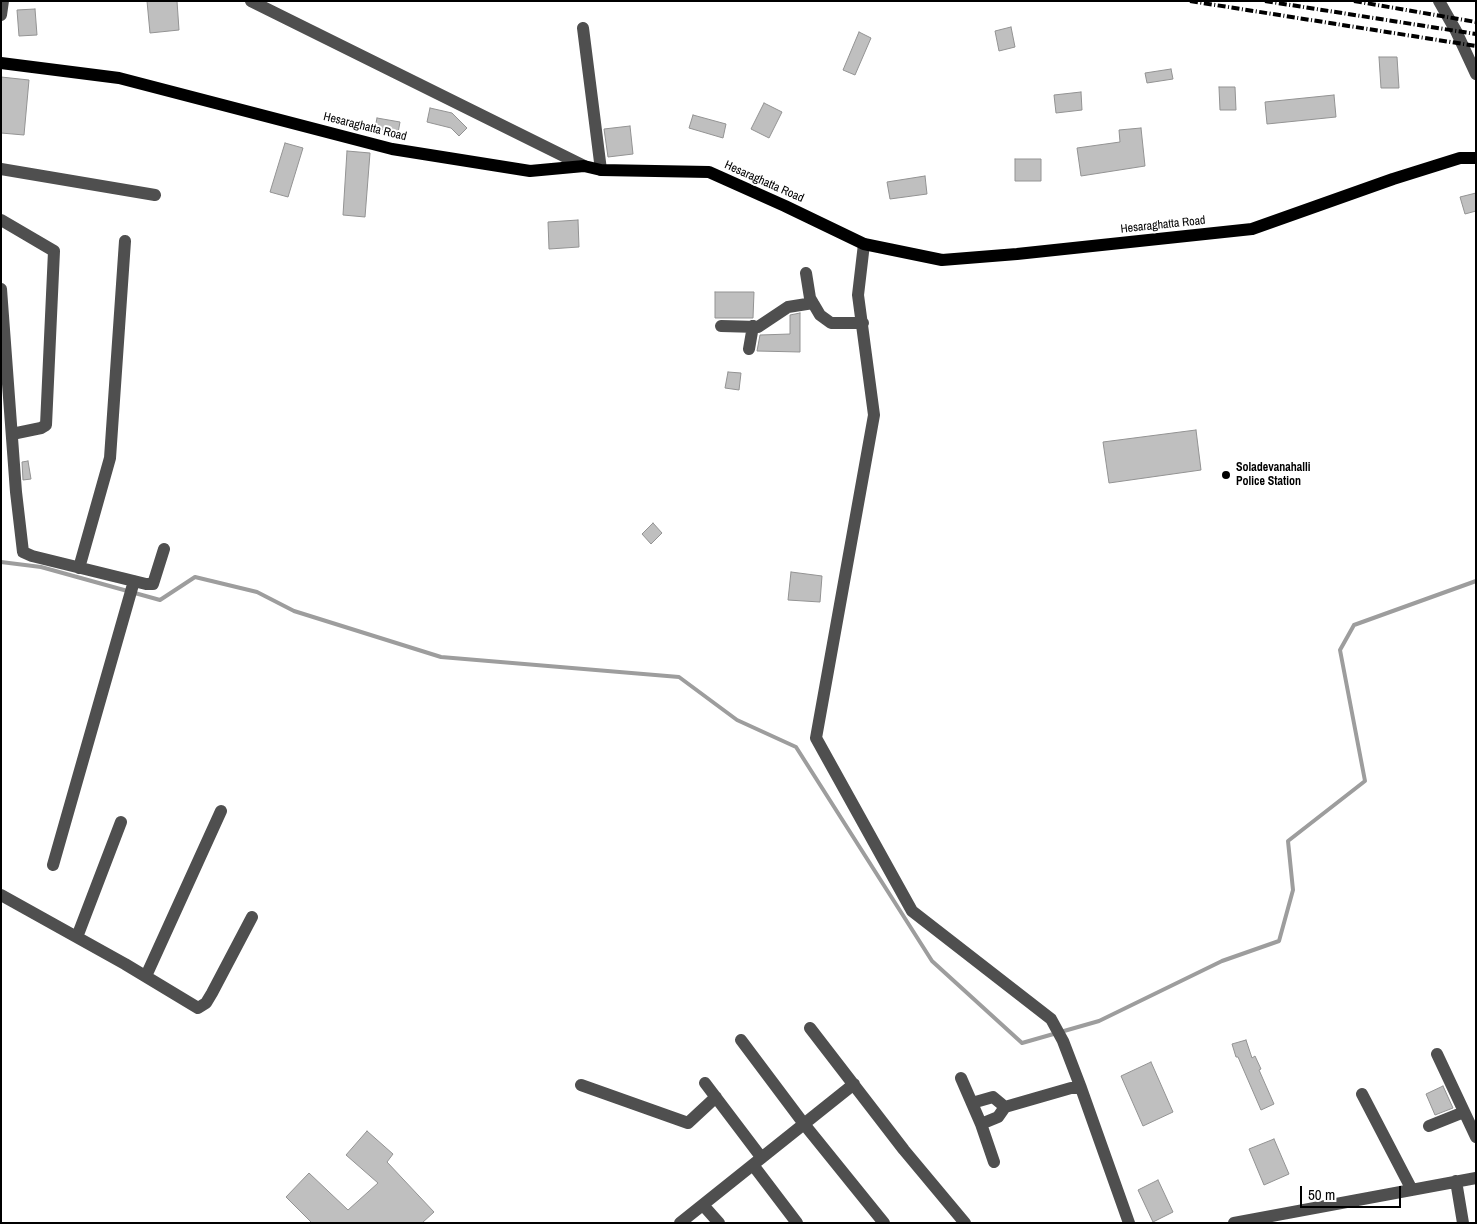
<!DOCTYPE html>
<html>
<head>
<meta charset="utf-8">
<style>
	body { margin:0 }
	#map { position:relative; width:1477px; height:1224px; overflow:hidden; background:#fff; font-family:"Archivo Narrow",sans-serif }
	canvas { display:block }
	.frame { position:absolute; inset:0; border:2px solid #000; pointer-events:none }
	.scale { position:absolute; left:1300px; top:1186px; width:101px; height:22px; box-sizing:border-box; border:2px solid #000; border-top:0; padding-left:6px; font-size:15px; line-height:18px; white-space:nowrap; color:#000; -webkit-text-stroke:4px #fff; paint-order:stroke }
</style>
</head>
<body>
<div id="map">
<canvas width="1477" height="1224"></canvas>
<div class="frame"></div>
<div class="scale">50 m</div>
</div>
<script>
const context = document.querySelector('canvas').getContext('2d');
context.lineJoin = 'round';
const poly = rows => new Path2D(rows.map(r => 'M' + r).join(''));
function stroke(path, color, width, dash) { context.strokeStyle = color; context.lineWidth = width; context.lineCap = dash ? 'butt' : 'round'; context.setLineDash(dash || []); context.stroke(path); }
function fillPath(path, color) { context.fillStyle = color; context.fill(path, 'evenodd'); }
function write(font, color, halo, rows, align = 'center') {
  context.font = font + ' "Archivo Narrow",sans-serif'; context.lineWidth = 4; context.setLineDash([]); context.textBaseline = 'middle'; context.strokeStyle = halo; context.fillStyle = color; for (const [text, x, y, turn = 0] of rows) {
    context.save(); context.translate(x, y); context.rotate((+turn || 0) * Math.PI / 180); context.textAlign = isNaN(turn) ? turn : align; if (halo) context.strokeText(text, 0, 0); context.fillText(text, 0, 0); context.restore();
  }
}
stroke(poly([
	[1,562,41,567,160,600,195,577,257,592,294,611,441,657,679,677,737,720,796,747,932,961,1022,1043,1099,1021,1222,961,1279,941,1293,890,1288,841,1365,781,1340,650,1354,625,1476,581]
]), '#9d9d9d', 4);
const building = poly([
	[147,1,177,1,179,30,150,33,147,1],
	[35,9,37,35,19,36,17,10,35,9],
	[1011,27,1015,47,999,51,995,31,1011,27],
	[859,32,871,38,855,75,843,70,859,32],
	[1379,57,1397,57,1399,88,1381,88,1379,57],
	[1171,69,1173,79,1147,83,1145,73,1171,69],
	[1,77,29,80,24,135,1,133,1,77],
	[1219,87,1235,87,1236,110,1220,110,1219,87],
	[1081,92,1082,110,1056,113,1054,95,1081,92],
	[1334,95,1336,117,1267,124,1265,102,1334,95],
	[764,103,782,112,769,138,751,129,764,103],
	[430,108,452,113,467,128,459,136,451,128,427,122,430,108],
	[693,115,726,124,723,138,689,128,693,115],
	[377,118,400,122,398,133,375,128,377,118],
	[630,126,633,154,608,157,604,129,630,126],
	[1141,128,1145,166,1081,176,1077,148,1120,142,1119,130,1141,128],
	[285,143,303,148,288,197,270,192,285,143],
	[347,151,370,153,365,217,343,215,347,151],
	[1015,159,1041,159,1041,181,1015,181,1015,159],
	[925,176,927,194,890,199,887,182,925,176],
	[1476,193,1476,211,1465,214,1460,197,1476,193],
	[578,220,579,247,549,249,548,222,578,220],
	[715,292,754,292,753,318,715,318,715,292],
	[800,313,800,352,757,351,760,335,790,334,790,315,800,313],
	[728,372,741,373,739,390,725,388,728,372],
	[1196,430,1201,470,1109,483,1103,442,1196,430],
	[28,461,31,479,23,480,22,462,28,461],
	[653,523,662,533,651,544,642,534,653,523],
	[791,572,822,576,820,602,788,600,791,572],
	[1246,1040,1252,1058,1255,1056,1261,1069,1259,1070,1274,1104,1261,1110,1238,1057,1236,1057,1232,1044,1246,1040],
	[1151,1062,1173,1112,1143,1126,1121,1076,1151,1062],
	[1443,1086,1453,1108,1435,1115,1426,1094,1443,1086],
	[367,1131,393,1154,387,1162,434,1212,422,1223,312,1223,286,1197,309,1173,348,1210,378,1183,346,1155,367,1131],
	[1274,1139,1289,1174,1264,1185,1249,1149,1274,1139],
	[1158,1180,1173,1212,1153,1222,1138,1190,1158,1180]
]);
fillPath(building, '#bfbfbf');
stroke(building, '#939393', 1);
stroke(poly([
	[251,1,584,166],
	[1439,1,1456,31,1476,74],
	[1,15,3,1],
	[583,28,601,170],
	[1,169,155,195],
	[1,220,54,251,46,425,41,428,12,434],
	[864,244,858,295,874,415,816,738,912,911,1051,1019,1063,1041,1081,1088,1129,1223],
	[806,273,810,298,820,315,831,323,863,323],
	[1,289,16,492,23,552,32,556,146,584,153,584,164,549],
	[721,326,758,327,788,307,813,303],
	[749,349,753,326],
	[79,568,110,458,125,241],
	[53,865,134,581],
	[1,895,125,964,198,1008,206,1003,212,993,252,917],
	[77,937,121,822],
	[146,976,221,811],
	[810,1028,904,1150,965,1223],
	[741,1040,804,1124,884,1223],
	[1437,1054,1476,1137],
	[961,1078,981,1124,998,1117,1005,1107],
	[705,1083,761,1157],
	[581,1085,688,1123,716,1097],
	[1362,1094,1412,1190],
	[972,1103,993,1097,1005,1107,1071,1088,1081,1088],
	[981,1124,994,1162],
	[1429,1126,1464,1112],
	[753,1165,797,1223],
	[1456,1181,1463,1223],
	[703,1205,719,1223],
	[680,1223,854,1084],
	[1234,1223,1476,1178]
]), '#4f4f4f', 12);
stroke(poly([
	[1,63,119,78,392,149,530,171,584,166,601,170,709,172,785,206,864,244,942,260,1017,254,1252,229,1393,179,1460,158,1476,158]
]), '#000', 12);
stroke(poly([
	[1190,1,1476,46],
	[1265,1,1476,34],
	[1354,1,1476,22]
]), '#000', 4, [8, 2.5, 1, 2.5]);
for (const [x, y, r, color] of [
	[1226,475,5,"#000"]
]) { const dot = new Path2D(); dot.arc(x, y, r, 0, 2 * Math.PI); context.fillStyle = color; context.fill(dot); stroke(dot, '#fff', 2); }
write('12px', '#000', '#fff', [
	["Hesaraghatta Road",365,127,14],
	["Hesaraghatta Road",764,182,24],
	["Hesaraghatta Road",1163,225,-6]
]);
write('bold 12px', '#000', '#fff', [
	["Soladevanahalli",1236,468],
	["Police Station",1236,482]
], 'left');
</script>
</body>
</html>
